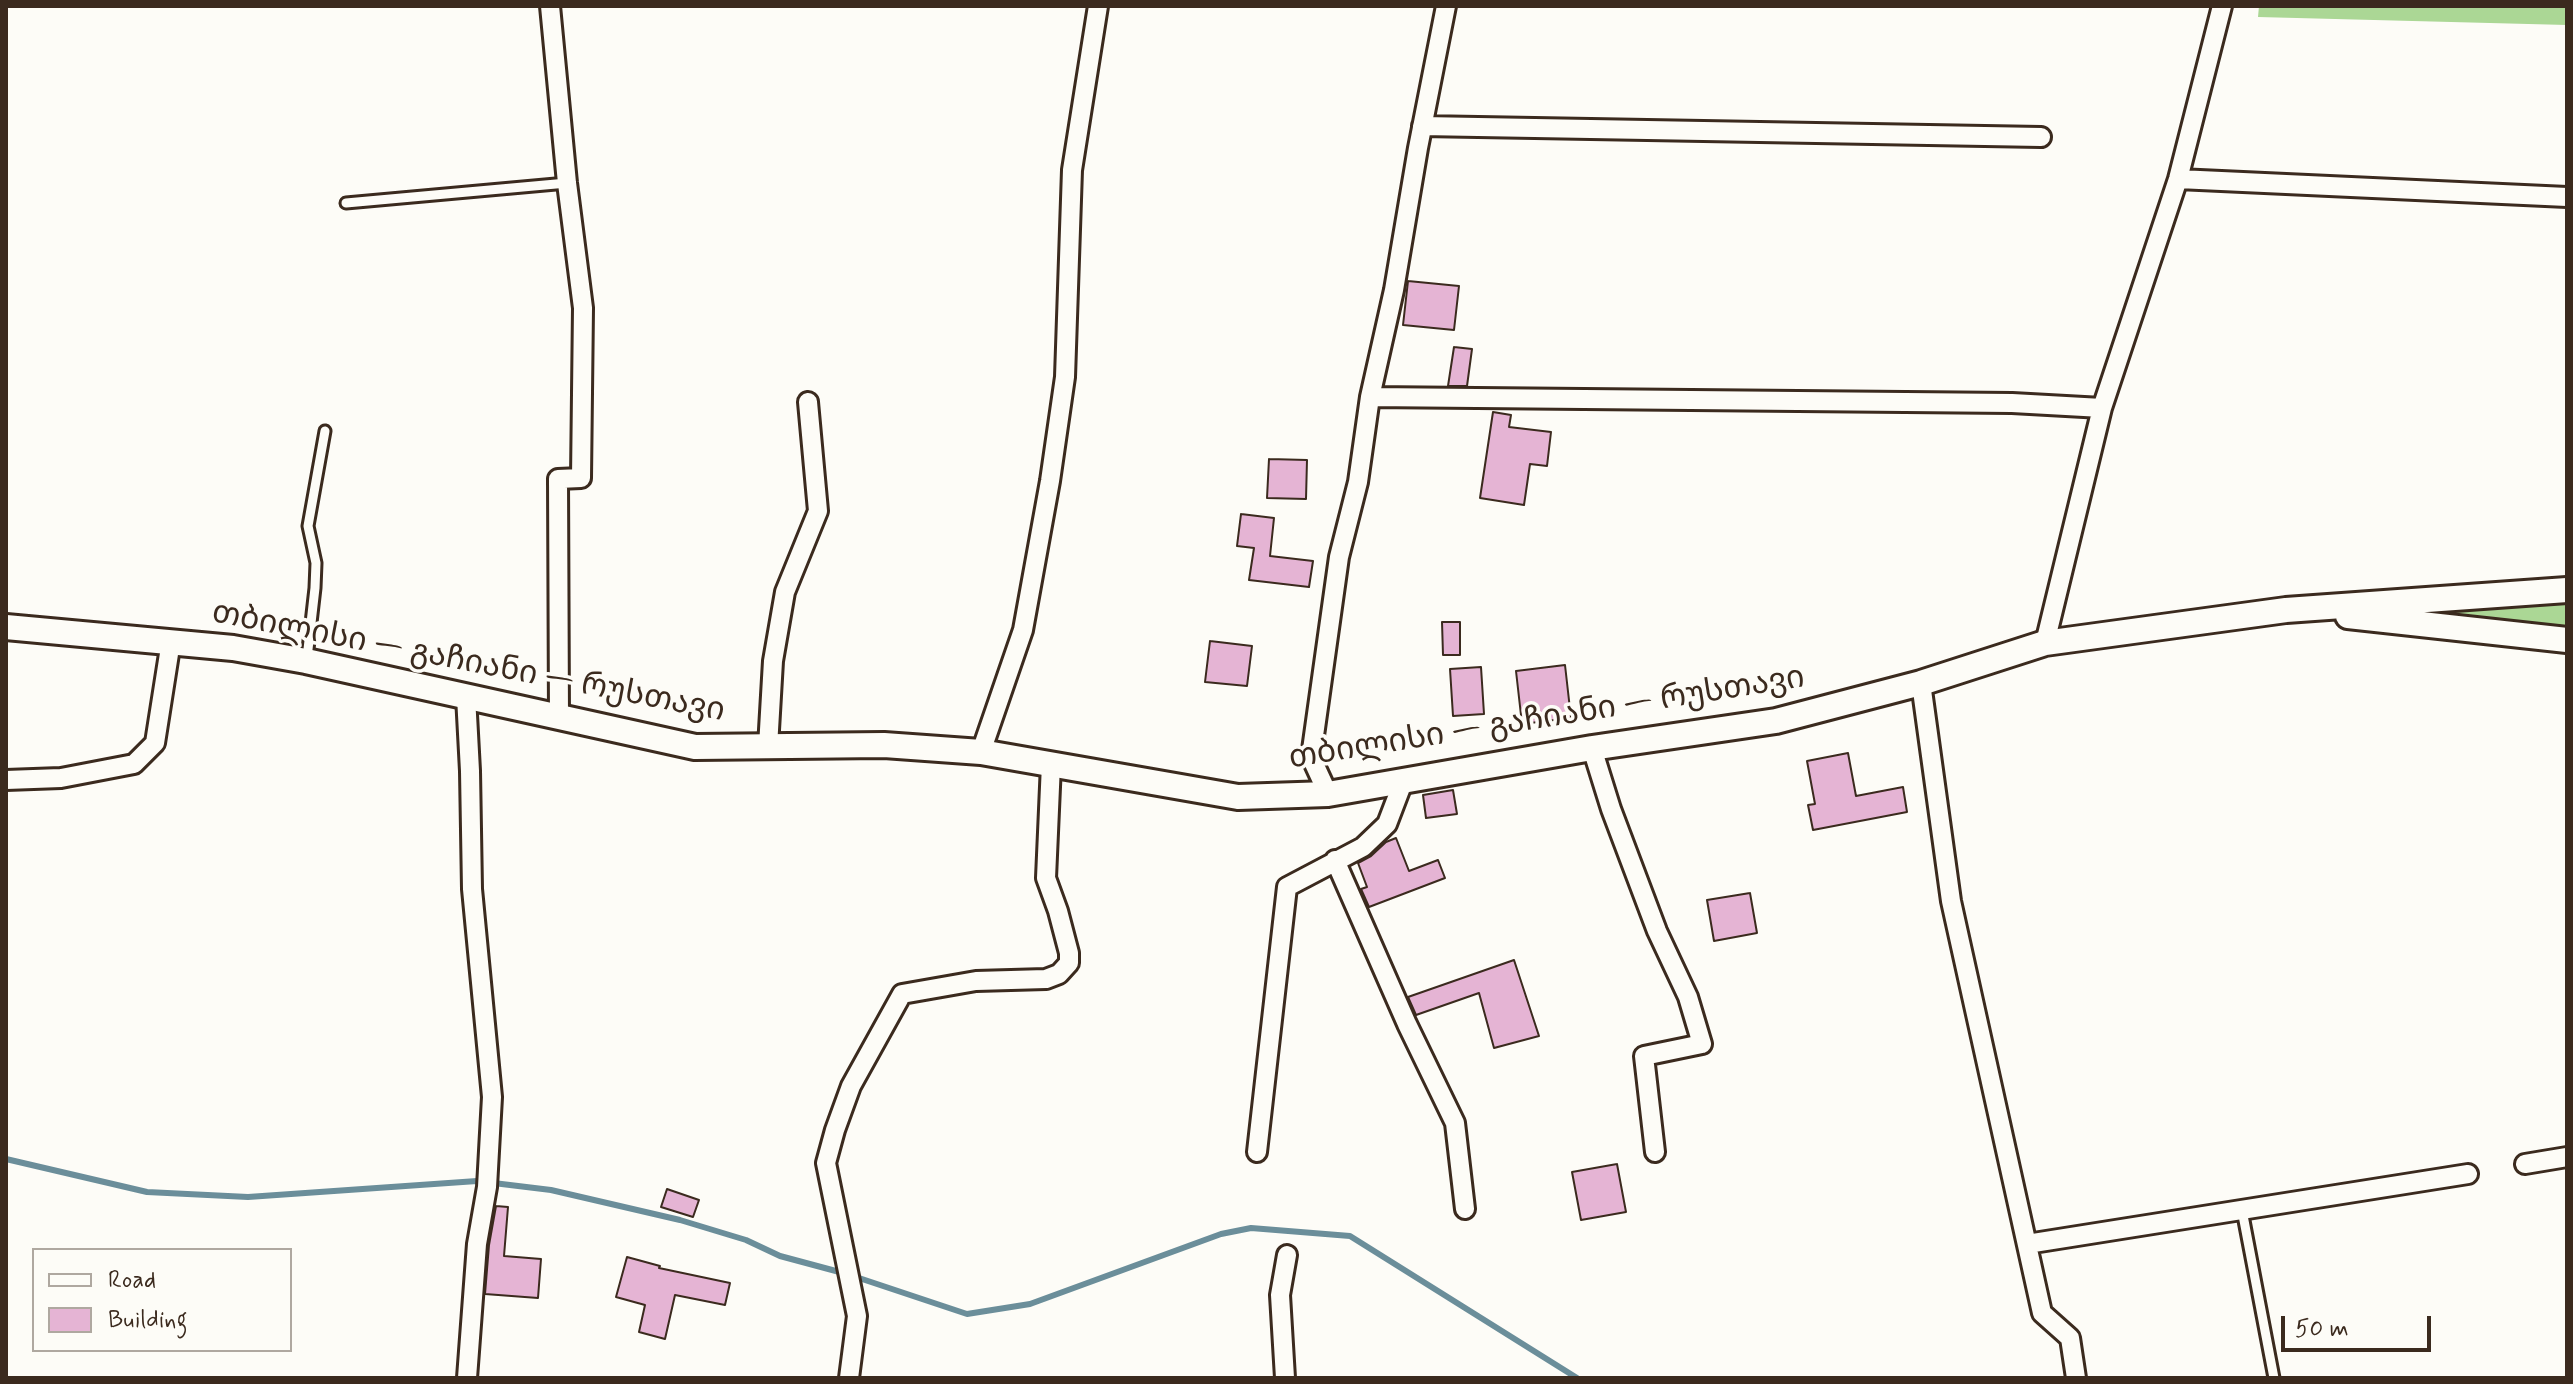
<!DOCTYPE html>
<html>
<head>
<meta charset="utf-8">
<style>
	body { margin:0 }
	#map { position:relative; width:2573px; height:1384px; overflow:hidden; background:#fdfcf7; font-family:Mynerve,sans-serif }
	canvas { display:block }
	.frame { position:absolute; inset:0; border:8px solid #3b2a1e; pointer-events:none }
	.legend { position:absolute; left:32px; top:1248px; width:260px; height:104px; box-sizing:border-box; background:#fdfcf7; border:2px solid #afa8a0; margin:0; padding:10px 14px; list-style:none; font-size:24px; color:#3b2a1e }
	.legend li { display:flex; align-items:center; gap:16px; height:40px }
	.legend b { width:40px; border:2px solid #afa8a0 }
	.scale { position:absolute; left:2281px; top:1316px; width:150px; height:36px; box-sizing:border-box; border:4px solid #3b2a1e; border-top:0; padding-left:10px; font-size:24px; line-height:28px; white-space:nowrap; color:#3b2a1e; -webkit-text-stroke:6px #fdfcf7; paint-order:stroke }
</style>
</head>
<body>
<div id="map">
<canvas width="2573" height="1384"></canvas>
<div class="frame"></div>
<ul class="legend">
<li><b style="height:10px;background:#fdfcf7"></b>Road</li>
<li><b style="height:22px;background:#e5b4d4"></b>Building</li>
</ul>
<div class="scale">50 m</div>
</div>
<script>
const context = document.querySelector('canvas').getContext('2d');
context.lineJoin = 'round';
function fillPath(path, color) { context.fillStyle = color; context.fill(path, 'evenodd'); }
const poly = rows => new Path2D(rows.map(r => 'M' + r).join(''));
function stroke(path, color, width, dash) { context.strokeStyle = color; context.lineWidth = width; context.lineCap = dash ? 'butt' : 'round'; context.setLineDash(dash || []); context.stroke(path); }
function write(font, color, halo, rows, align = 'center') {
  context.font = font + ' Mynerve,"Noto Sans Georgian",sans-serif'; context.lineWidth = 7; context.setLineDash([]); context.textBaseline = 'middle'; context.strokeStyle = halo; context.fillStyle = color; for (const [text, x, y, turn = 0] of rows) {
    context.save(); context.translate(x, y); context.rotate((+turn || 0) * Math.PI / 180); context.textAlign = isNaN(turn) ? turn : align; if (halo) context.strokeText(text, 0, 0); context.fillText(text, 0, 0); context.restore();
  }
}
fillPath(poly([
	[2259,6,2567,6,2567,25,2258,17],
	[2567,604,2567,630,2383,612]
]), '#abd795');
stroke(poly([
	[6,1159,147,1192,248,1197,477,1181,551,1190,680,1220,746,1240,780,1256,847,1274,967,1314,1030,1304,1221,1234,1251,1228,1350,1236,1577,1378]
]), '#6b8e9a', 6);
const building = poly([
	[1408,281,1459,286,1454,330,1403,325,1408,281],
	[1454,347,1472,349,1467,386,1448,386,1454,347],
	[1493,412,1511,415,1509,427,1551,432,1547,466,1530,464,1524,505,1480,498,1493,412],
	[1269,459,1307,460,1306,499,1267,498,1269,459],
	[1241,514,1274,518,1270,556,1313,561,1309,587,1249,580,1254,548,1237,546,1241,514],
	[1442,622,1460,622,1460,655,1443,655,1442,622],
	[1210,641,1252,646,1247,686,1205,682,1210,641],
	[1565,665,1571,718,1522,724,1516,671,1565,665],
	[1481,667,1484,714,1453,716,1450,669,1481,667],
	[1848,753,1856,796,1903,787,1907,812,1813,830,1808,805,1815,804,1807,761,1848,753],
	[1453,790,1457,814,1426,818,1423,795,1453,790],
	[1396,838,1409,871,1438,860,1445,878,1369,907,1361,889,1367,887,1358,863,1371,856,1386,842,1396,838],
	[1750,893,1757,933,1714,941,1707,900,1750,893],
	[1514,960,1539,1036,1494,1048,1479,993,1416,1015,1408,997,1514,960],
	[1617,1164,1626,1212,1581,1220,1572,1172,1617,1164],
	[667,1189,699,1200,693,1217,661,1207,667,1189],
	[496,1206,508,1207,504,1256,541,1259,538,1298,485,1294,489,1245,496,1206],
	[627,1257,660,1266,659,1268,730,1283,725,1305,675,1295,665,1339,639,1332,645,1305,616,1297,627,1257]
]);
fillPath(building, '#e5b4d4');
stroke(building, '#3b2a1e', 2);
const lane = poly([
	[346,203,567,183],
	[307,658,315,588,316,563,308,526,325,431],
	[2242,1210,2274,1378]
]);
const street = poly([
	[550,6,567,183,583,308,581,478,558,479,559,718],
	[1422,126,2041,137],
	[2178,179,2567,197],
	[1370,397,2012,403,2102,408,2045,643],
	[2102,408,2178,179,2222,6],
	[1921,683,1951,901,2042,1313,2070,1338,2076,1378],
	[466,696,470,771,472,889,492,1097,487,1187,477,1244,467,1378],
	[768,747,773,661,785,592,818,511,808,402],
	[1592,748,1611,809,1657,931,1688,997,1702,1044,1644,1056,1655,1152],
	[981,752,1023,630,1050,481,1065,377,1072,170,1098,6],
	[6,780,61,778,134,764,155,743,171,641],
	[1328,794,1311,757,1339,557,1358,482,1370,397,1394,290,1418,148,1446,6],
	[1335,860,1407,1024,1455,1123,1465,1209],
	[1257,1152,1287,887,1363,847,1387,824,1403,782],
	[2525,1164,2567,1157],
	[2027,1244,2468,1174],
	[849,1378,857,1316,826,1163,835,1130,851,1086,902,994,976,981,1046,979,1059,974,1069,963,1069,953,1058,911,1046,878,1051,764],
	[1285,1378,1280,1295,1287,1255]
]);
const secondary = poly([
	[2348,616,2567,640],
	[6,627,233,648,306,661,695,747,884,745,981,752,1238,797,1328,794,1592,748,1776,721,1921,683,2045,643,2286,610,2567,590]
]);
stroke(lane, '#3b2a1e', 15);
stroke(street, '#3b2a1e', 24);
stroke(secondary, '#3b2a1e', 30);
stroke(lane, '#fdfcf7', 9);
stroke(street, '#fdfcf7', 18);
stroke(secondary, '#fdfcf7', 24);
write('32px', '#3b2a1e', '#fdfcf7', [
	["თბილისი — გაჩიანი — რუსთავი",468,664,11],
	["თბილისი — გაჩიანი — რუსთავი",1547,720,-9]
]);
</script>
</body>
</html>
